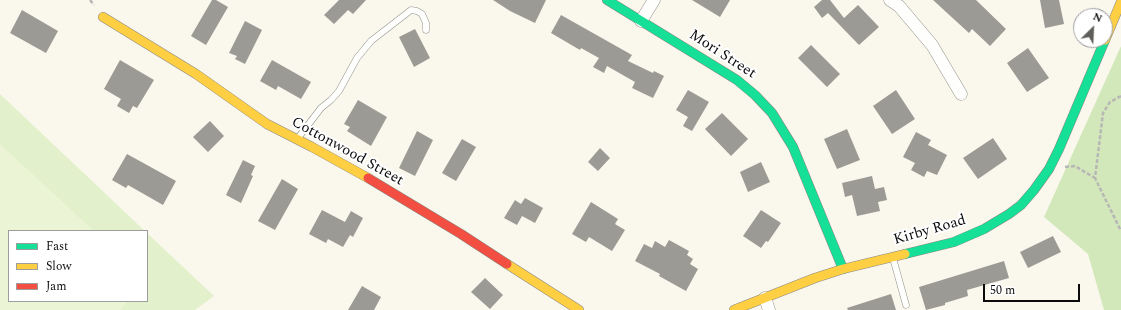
<!DOCTYPE html>
<html>
<head>
<meta charset="utf-8">
<style>
	body { margin:0 }
	#map { position:relative; width:1121px; height:310px; overflow:hidden; background:#faf8ed; font-family:Spectral,serif }
	canvas { display:block }
	.legend { position:absolute; left:8px; top:230px; width:140px; height:72px; box-sizing:border-box; background:#fff; border:1px solid #9d9d9d; margin:0; padding:5px 7px; list-style:none; font-size:12px; color:#0b0b0b }
	.legend li { display:flex; align-items:center; gap:8px; height:20px }
	.legend b { width:20px; border:1px solid #9d9d9d }
	.north { position:absolute; left:1073px; top:8px; width:40px; height:40px; box-sizing:border-box; background:#fff; border:1px solid #9d9d9d; border-radius:50%; rotate:24deg; font-size:11px; font-weight:700; line-height:16px; text-align:center; color:#0b0b0b }
	.north::after { content:''; display:block; margin:auto; width:14px; height:18px; background:#5f5e5a; clip-path:polygon(50% 0,100% 100%,50% 72%,0 100%) }
	.scale { position:absolute; left:983px; top:284px; width:97px; height:18px; box-sizing:border-box; border:2px solid #0b0b0b; border-top:0; padding-left:5px; font-size:12px; line-height:14px; white-space:nowrap; color:#0b0b0b; -webkit-text-stroke:3px #fff; paint-order:stroke }
</style>
</head>
<body>
<div id="map">
<canvas width="1121" height="310"></canvas>
<ul class="legend">
<li><b style="height:5px;background:#16e098"></b>Fast</li>
<li><b style="height:5px;background:#ffcf43"></b>Slow</li>
<li><b style="height:5px;background:#f24e42"></b>Jam</li>
</ul>
<div class="north">N</div>
<div class="scale">50 m</div>
</div>
<script>
const context = document.querySelector('canvas').getContext('2d');
context.lineJoin = 'round';
function fillPath(path, color) { context.fillStyle = color; context.fill(path, 'evenodd'); }
const poly = rows => new Path2D(rows.map(r => 'M' + r).join(''));
function stroke(path, color, width, dash) { context.strokeStyle = color; context.lineWidth = width; context.lineCap = dash ? 'butt' : 'round'; context.setLineDash(dash || []); context.stroke(path); }
function write(font, color, halo, rows, align = 'center') {
  context.font = font + ' Spectral,serif'; context.lineWidth = 4; context.setLineDash([]); context.textBaseline = 'middle'; context.strokeStyle = halo; context.fillStyle = color; for (const [text, x, y, turn = 0] of rows) {
    context.save(); context.translate(x, y); context.rotate((+turn || 0) * Math.PI / 180); context.textAlign = isNaN(turn) ? turn : align; if (halo) context.strokeText(text, 0, 0); context.fillText(text, 0, 0); context.restore();
  }
}
fillPath(poly([
	[0,94,145,231,9,231,9,301,147,301,147,233,214,296,195,310,0,310]
]), '#e2f0cc');
fillPath(poly([
	[1121,46,1121,310,1104,310,1088,254,1044,217]
]), '#d2e8ba');
fillPath(poly([
	[0,144,94,231,9,231,9,301,128,301,120,310,0,310]
]), '#ecf4d6');
fillPath(poly([
	[212,0,216,0,228,7,206,45,191,36],
	[339,0,366,0,353,14,348,10,334,24,324,15],
	[493,0,546,0,535,23,510,11],
	[692,0,730,0,720,17],
	[822,0,830,0,844,18,858,5,879,27,859,45,828,13,822,18,814,7],
	[933,0,976,0,1006,29,990,46,972,29,969,33],
	[1040,0,1059,0,1064,24,1045,28],
	[22,10,58,31,46,53,10,33],
	[561,15,632,55,628,61,653,73,654,71,664,76,653,98,632,88,635,82,607,66,604,73,593,67,599,58,581,48,580,50,551,33],
	[245,21,262,30,245,64,235,59,237,56,229,53],
	[415,29,430,58,414,67,399,37],
	[811,45,840,74,827,87,798,58],
	[1028,48,1049,78,1027,92,1007,63],
	[120,60,154,80,137,108,133,106,129,113,117,106,121,99,104,89],
	[272,60,311,82,301,99,278,86,276,90,260,81],
	[688,90,709,102,692,131,683,126,688,117,676,110],
	[896,90,915,119,892,134,873,106],
	[358,100,387,117,371,146,347,131,350,127,344,124],
	[722,113,748,139,731,156,705,129],
	[210,121,224,136,208,152,193,137],
	[847,129,860,160,837,169,824,139],
	[417,131,433,140,415,176,399,168],
	[916,132,931,140,928,145,947,155,937,175,927,171,924,177,911,170,915,163,903,157],
	[993,138,1007,159,978,179,963,158],
	[462,139,476,147,456,181,442,173],
	[600,148,610,158,598,171,588,162],
	[127,154,176,181,163,205,128,185,126,188,112,180],
	[243,160,255,166,251,175,253,176,241,203,226,195],
	[761,162,770,182,748,192,740,172],
	[872,176,875,189,884,187,887,200,878,202,880,211,857,216,852,195,845,197,842,183],
	[282,179,298,189,275,230,258,221],
	[525,198,543,208,535,223,522,216,517,225,504,218,515,200,521,204],
	[591,202,618,219,615,224,625,230,612,251,589,237,586,242,572,234],
	[322,210,345,222,351,211,363,218,353,237,350,235,343,247,328,239,326,243,309,234],
	[761,210,781,223,768,242,766,241,761,248,743,236],
	[1053,236,1061,252,1028,268,1020,252],
	[669,240,689,251,687,255,693,259,690,264,698,269,686,291,659,276,660,274,635,261,644,244,652,248,655,241,665,247],
	[1004,261,1009,278,967,290,968,296,945,303,945,305,926,310,919,287],
	[485,278,503,295,490,309,471,292],
	[362,286,381,297,374,310,348,310],
	[891,294,896,310,848,310,847,308]
]), '#9c9a94');
const lane = poly([
	[298,138,321,108,331,100,339,91,357,58,371,41,411,10,417,11,422,14,426,23,426,30],
	[893,258,906,305]
]);
const street = poly([
	[890,0,899,6,932,45,961,94],
	[641,21,654,0],
	[765,298,769,310]
]);
const fast = poly([
	[607,0,737,80,755,95,772,113,793,147,843,269],
	[905,254,954,242,984,229,1009,214,1021,205,1034,190,1049,169,1059,149,1105,40]
]);
const slow = poly([
	[103,17,196,74,267,124,312,147,368,178],
	[1105,40,1121,2],
	[507,264,579,310],
	[734,310,815,278,843,269,905,254]
]);
const jam = poly([
	[368,178,461,234,507,264]
]);
stroke(lane, '#93928d', 7);
stroke(street, '#93928d', 13);
stroke(fast, '#898883', 10);
stroke(slow, '#898883', 10);
stroke(jam, '#898883', 10);
stroke(poly([
	[90,0,94,5],
	[1121,96,1110,102,1103,113,1095,178,1121,231],
	[1065,167,1075,166,1095,178]
]), '#b7b7b5', 2.5, [4, 2]);
stroke(lane, '#fefefc', 6);
stroke(street, '#fefefc', 12);
stroke(fast, '#16e098', 9);
stroke(slow, '#ffcf43', 9);
stroke(jam, '#f24e42', 9);
write('15px', '#0b0b0b', '#fff', [
	["Mori Street",722,55,33],
	["Cottonwood Street",347,152,29],
	["Kirby Road",930,231,-16]
]);
</script>
</body>
</html>
